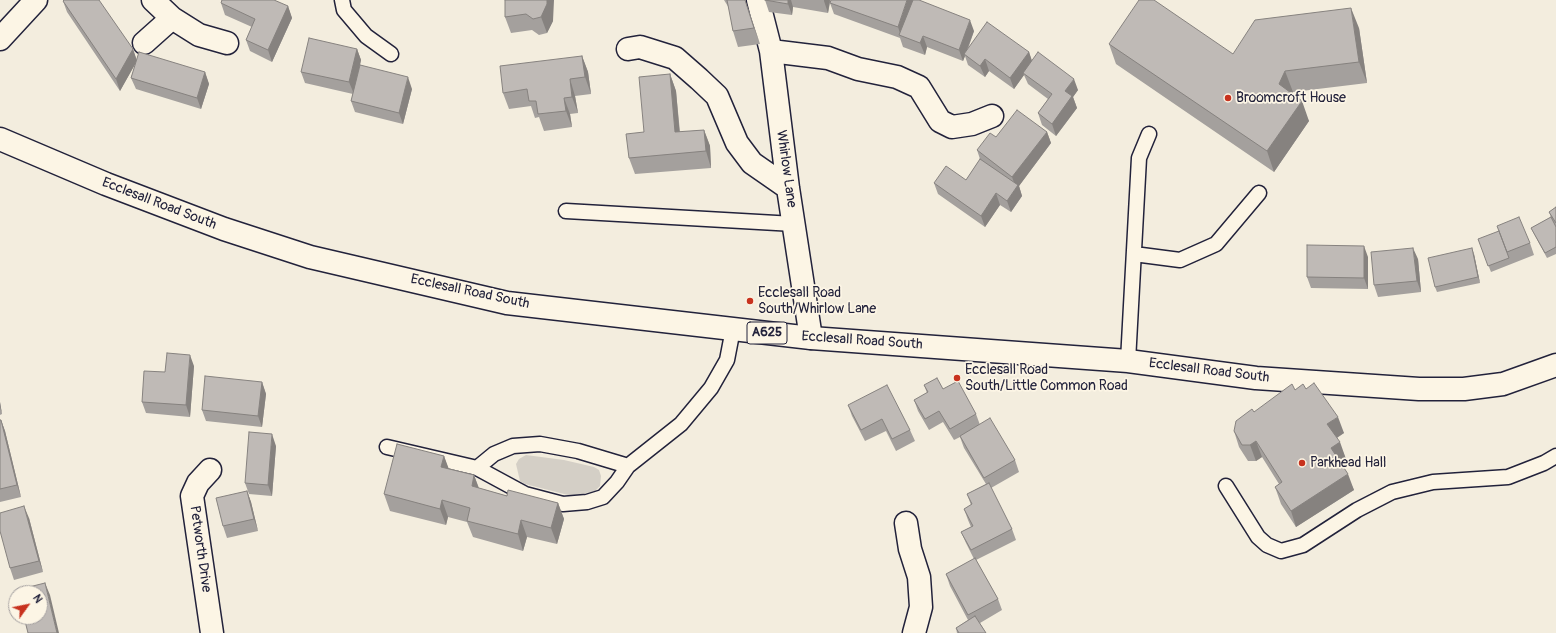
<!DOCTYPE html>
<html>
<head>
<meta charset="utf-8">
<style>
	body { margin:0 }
	#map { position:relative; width:1556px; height:633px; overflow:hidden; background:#f3edde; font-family:Pangolin,sans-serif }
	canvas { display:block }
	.north { position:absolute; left:8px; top:585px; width:40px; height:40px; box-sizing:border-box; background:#fcf5e5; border:1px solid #a5a1a1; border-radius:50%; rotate:57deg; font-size:11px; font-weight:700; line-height:16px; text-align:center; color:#22223b }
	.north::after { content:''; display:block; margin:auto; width:14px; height:18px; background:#c8321e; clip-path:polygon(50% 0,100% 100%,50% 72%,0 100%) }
</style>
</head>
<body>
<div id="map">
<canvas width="1556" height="633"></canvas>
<div class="north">N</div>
</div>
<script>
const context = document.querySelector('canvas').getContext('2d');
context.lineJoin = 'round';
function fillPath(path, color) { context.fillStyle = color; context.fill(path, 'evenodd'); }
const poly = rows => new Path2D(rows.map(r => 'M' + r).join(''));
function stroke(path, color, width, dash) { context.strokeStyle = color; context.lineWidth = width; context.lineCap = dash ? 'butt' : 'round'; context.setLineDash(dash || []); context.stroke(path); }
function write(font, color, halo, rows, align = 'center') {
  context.font = font + ' Pangolin,sans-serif'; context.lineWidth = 3.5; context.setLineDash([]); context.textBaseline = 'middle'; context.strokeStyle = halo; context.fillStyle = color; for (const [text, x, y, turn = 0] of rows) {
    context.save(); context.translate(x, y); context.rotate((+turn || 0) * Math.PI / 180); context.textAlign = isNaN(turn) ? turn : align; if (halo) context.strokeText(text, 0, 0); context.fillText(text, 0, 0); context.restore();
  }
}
fillPath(poly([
	[526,455,564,460,594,467,599,470,601,476,600,486,595,491,572,496,525,484,520,481,516,464,519,459]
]), '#d4cfc6');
const service = poly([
	[342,0,344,10,366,36,391,54],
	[566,211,794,224],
	[1134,254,1180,260,1216,244,1259,193],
	[1128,361,1139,158,1149,134],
	[387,447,477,468,525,494,563,504,587,502,603,497,617,482,628,466,681,424,711,388,727,360,733,329],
	[477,468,494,454,513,446,540,444,578,451,628,466],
	[1226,486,1258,537,1267,545,1281,551,1303,545,1357,510,1392,492,1433,482,1508,477,1544,463,1556,456]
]);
const minor = poly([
	[153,0,172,18,199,35,227,43],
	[758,0,771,51,788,188,811,338],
	[0,39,36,0],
	[144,43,172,18],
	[628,49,640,47,675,58,699,79,717,96,737,143,752,163,788,188],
	[771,51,828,58,858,69,897,77,919,87,940,121,952,127,972,124,992,116],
	[210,470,198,483,192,496,212,633],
	[906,523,910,549,919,577,921,607,914,633]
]);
const primary = poly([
	[0,139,106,184,224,229,310,257,507,303,811,338,1128,361,1256,378,1419,389,1464,389,1503,384,1556,365]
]);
stroke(service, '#22223b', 17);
stroke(minor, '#22223b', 25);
stroke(primary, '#22223b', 25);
stroke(service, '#fcf5e5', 14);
stroke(minor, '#fcf5e5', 22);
stroke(primary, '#fcf5e5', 22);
fillPath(poly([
	[505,0,553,21,547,33,539,35,532,30,511,33,505,17],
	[724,0,745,0,752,20,760,44,738,47,733,31,729,8],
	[765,0,830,0,830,2,974,31,968,49,1029,52,1032,61,1078,90,1073,97,1077,108,1056,136,1042,125,1038,113,1048,99,1028,84,1024,75,1014,89,989,71,985,77,968,65,965,56,963,61,927,47,925,55,903,47,900,38,834,14,830,3,828,13,793,7,792,15,769,12],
	[63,1,133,49,137,61,205,72,209,84,201,109,136,89,131,78,136,62,120,91,67,12],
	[221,3,288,6,292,18,272,62,250,51,246,40,252,27,225,15],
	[1359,28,1367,83,1293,92,1292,94,1309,121,1274,172,1116,64,1109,44,1233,54],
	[357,49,361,60,357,77,412,89,403,124,355,112,351,101,353,94,305,83,301,72],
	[582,56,588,72,591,94,575,96,578,113,570,114,572,127,544,131,539,117,535,118,531,106,509,109,503,93],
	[670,74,676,91,680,132,704,130,710,146,711,168,635,174,629,158,644,132],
	[1047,132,1051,143,1019,186,1022,196,1011,212,1000,205,985,227,938,194,934,183,966,180,980,159,977,150,996,137],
	[1556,207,1556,254,1547,258,1534,234,1531,228,1551,217,1549,212],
	[1478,239,1530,243,1534,255,1491,272],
	[1474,254,1480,283,1437,292,1435,287],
	[1368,257,1368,289,1311,288,1307,277],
	[1418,259,1421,292,1378,297,1374,285],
	[194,366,190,417,146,413,142,402,165,372],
	[262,382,266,394,262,427,206,421,202,410],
	[924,385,943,389,976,414,980,425,1015,460,1019,472,991,488,1012,529,1016,540,976,560,998,599,1002,610,980,623,986,633,957,633,956,628,968,620,950,586,946,574,974,559,966,543,961,532,971,527,968,520,964,509,971,505,967,494,986,484,964,448,960,437,954,440,943,422,929,430,918,411,914,400,927,393],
	[1306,389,1344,433,1337,438,1346,459,1340,462,1354,490,1296,527,1281,504,1275,487,1279,484,1262,457,1256,461,1248,461,1239,447,1234,431,1254,412,1295,390],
	[0,402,2,414,0,415],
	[848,405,910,430,915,441,896,451,886,431,865,441,852,416],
	[0,420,1,420,5,431,21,497,0,502],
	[276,446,272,496,249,494,245,483],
	[444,456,448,468,474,475,479,488,507,496,558,503,564,519,557,544,527,537,523,551,473,537,467,522,448,517,446,525,390,511,384,494],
	[247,491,251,502,258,531,227,538,223,526],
	[29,518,43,572,14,580,10,568]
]), '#a4a09d');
fillPath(poly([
	[547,0,554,0,553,21,547,33,541,17],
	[788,0,791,0,793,7,792,15,788,4],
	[824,0,830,0,828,13,824,1],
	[907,0,916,0,901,36,898,27],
	[746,3,752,20,760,44,754,28],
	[288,6,292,18,272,62,268,50],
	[1351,8,1359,28,1367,83,1359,62],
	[970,20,974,31,965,55,964,54,965,56,963,61,959,50],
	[923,36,927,47,925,55,920,43],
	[133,49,137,61,120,91,116,79],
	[357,49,361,60,354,94,349,82],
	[1029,52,1033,64,1023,73,1024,75,1014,89,1010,78],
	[582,56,588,72,591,94,585,77],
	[985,59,989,71,985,77,980,66],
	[1285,71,1293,92,1287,105,1279,84],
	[205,72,209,84,201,109,197,98],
	[670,74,676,91,681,149,675,132],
	[408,77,412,89,403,124,399,113],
	[570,79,575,96,578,113,572,97],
	[1074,79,1078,90,1073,97,1077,108,1056,136,1052,124,1065,91],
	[564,98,570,114,572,127,566,111],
	[1302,101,1309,121,1274,172,1267,151],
	[704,130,710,146,711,168,706,151],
	[1047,132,1051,143,1019,186,1022,196,1011,212,1007,201,1016,188,1012,177],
	[996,193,1000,205,985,227,981,216],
	[1364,246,1368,257,1368,289,1364,278],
	[1413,248,1418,259,1421,292,1417,281],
	[1472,248,1474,254,1480,283,1478,277],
	[190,355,194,366,190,417,186,405],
	[262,382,266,394,262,427,258,416],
	[0,402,2,414,0,407],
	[1338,417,1344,433,1333,440,1327,424],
	[1,420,5,431,21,497,17,485],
	[272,434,276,446,272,496,268,485],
	[1256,441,1262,457,1256,461,1250,445],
	[1340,442,1346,459,1337,465,1331,448],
	[444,456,450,472,441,467],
	[1348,474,1354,490,1296,527,1291,511],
	[474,475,480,492,472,486],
	[247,491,251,502,258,531,254,519],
	[442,500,448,517,446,525,440,509],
	[558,503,564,519,557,544,551,528],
	[24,506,29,518,43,572,39,561],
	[521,520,527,537,523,551,518,534],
	[45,583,50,595,59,633,57,633]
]), '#86827f');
const building = poly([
	[64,0,99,0,133,49,116,79,63,1,64,0],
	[222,0,274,0,288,6,268,50,246,40,255,19,221,3,222,0],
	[505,0,547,0,547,4,541,17,533,19,526,14,505,17,505,0],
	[727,0,745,0,754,28,733,31,727,0],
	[765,0,788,0,788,4,765,0],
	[831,0,907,0,898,27,830,3,831,0],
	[913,0,919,0,970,20,959,50,923,36,920,43,899,35,913,0],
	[1139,0,1154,0,1233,54,1255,20,1351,8,1359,62,1285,71,1279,84,1302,101,1267,151,1109,44,1139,0],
	[987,22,1029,52,1010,78,985,59,980,66,964,54,987,22],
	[309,38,357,49,349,82,301,72,309,38],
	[139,52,205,72,197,98,131,78,139,52],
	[1038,52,1074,79,1065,91,1072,96,1052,124,1038,113,1052,94,1023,73,1038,52],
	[582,56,585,77,570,79,572,97,564,98,566,111,538,114,536,101,529,101,527,89,503,93,500,66,582,56],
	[360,65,408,77,399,113,351,101,360,65],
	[670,74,675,132,704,130,706,151,629,158,626,134,644,132,639,77,670,74],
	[1017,110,1047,132,1012,177,977,150,990,133,996,137,1017,110],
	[980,159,1018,185,1007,201,996,193,981,216,934,183,946,166,966,180,980,159],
	[1556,207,1556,223,1549,212,1556,207],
	[1519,217,1530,243,1507,252,1497,226,1519,217],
	[1551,217,1556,227,1556,247,1545,253,1531,228,1551,217],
	[1499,231,1509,258,1488,266,1478,239,1499,231],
	[1307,245,1364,246,1364,278,1307,277,1307,245],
	[1413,248,1417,281,1374,285,1371,252,1413,248],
	[1472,248,1478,277,1435,287,1428,258,1472,248],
	[167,353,190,355,186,405,142,402,144,371,165,372,167,353],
	[205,376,262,382,258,416,202,410,205,376],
	[937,378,943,389,958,381,976,414,950,429,939,411,925,419,914,400,928,392,924,385,937,378],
	[1314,383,1338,417,1327,424,1340,442,1331,448,1348,474,1291,511,1275,487,1282,482,1256,441,1250,445,1242,445,1234,431,1236,421,1252,409,1254,412,1292,384,1295,390,1303,384,1306,389,1314,383],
	[887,385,910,430,892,439,882,419,861,430,848,405,887,385],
	[990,418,1015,460,984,478,960,436,990,418],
	[0,420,1,420,17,485,0,489,0,420],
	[249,432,272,434,268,485,245,483,249,432],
	[397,444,444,456,441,467,474,475,472,486,507,496,508,490,558,503,551,528,521,520,518,534,467,521,470,508,442,500,440,509,384,494,397,444],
	[989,483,1012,529,971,550,961,532,973,526,964,509,972,504,967,494,989,483],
	[247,491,254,519,223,526,216,498,247,491],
	[24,506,39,561,10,568,0,531,0,513,24,506],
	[975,558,998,599,968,615,946,574,975,558],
	[45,583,57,633,28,633,24,617,40,617,40,593,18,593,17,590,45,583],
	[975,616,986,633,959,633,956,628,975,616]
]);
fillPath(building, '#bfbab6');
stroke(building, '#86827f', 1);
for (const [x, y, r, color] of [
	[1228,98,4,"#c8321e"],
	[750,301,4,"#c8321e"],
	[957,378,4,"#c8321e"],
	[1302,463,4,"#c8321e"]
]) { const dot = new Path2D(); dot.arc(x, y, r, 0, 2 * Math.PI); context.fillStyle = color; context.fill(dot); stroke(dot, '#fcf5e5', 1.5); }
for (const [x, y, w] of [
	[767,333,40]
]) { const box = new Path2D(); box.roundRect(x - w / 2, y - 11, w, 22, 3); context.fillStyle = '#fcf5e5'; context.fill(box); stroke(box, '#22223b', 1); }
write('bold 13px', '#22223b', null, [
	["A625",767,333]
]);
write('14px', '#22223b', '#fcf5e5', [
	["Broomcroft House",1236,98],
	["Ecclesall Road",758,293],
	["South/Whirlow Lane",758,309],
	["Ecclesall Road",965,370],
	["South/Little Common Road",965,386],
	["Parkhead Hall",1310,463]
], 'left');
write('14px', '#22223b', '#fcf5e5', [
	["Whirlow Lane",786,169,82],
	["Ecclesall Road South",159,204,21],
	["Ecclesall Road South",470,292,12],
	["Ecclesall Road South",862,341,4],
	["Ecclesall Road South",1209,371,7],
	["Petworth Drive",200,549,82]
]);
</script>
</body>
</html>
